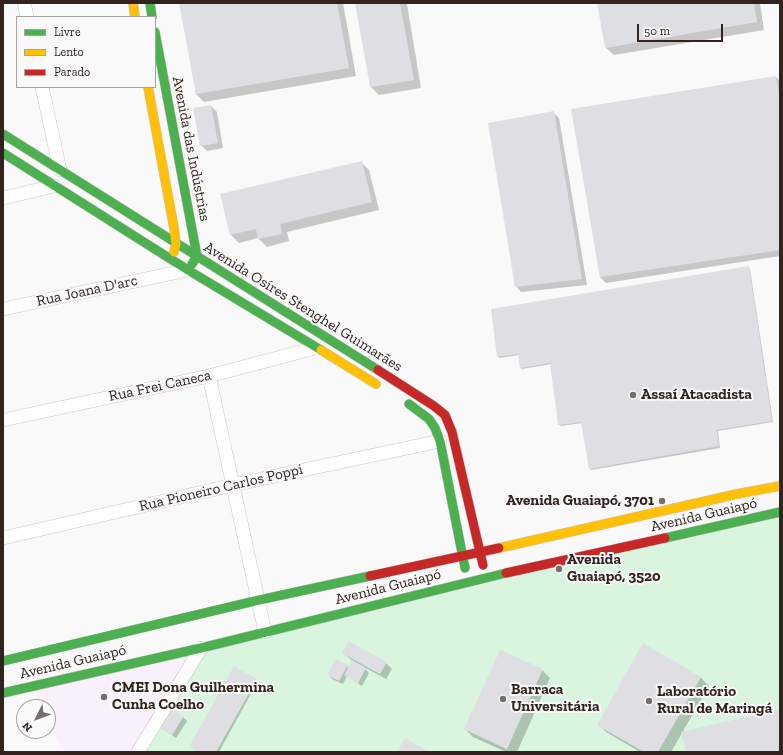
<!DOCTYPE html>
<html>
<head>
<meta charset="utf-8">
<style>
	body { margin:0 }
	#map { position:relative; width:783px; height:755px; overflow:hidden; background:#f9f9f9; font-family:"Zilla Slab",serif }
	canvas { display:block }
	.frame { position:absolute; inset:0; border:4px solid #32231e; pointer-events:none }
	.legend { position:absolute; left:16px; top:16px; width:140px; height:72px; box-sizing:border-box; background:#f9f9f9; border:1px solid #a9a3a1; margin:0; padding:5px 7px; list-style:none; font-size:12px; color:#32231e }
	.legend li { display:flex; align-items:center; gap:8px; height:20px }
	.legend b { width:20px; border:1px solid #a9a3a1 }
	.north { position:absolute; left:16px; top:699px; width:40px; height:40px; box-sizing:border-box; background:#f9f9f9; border:1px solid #a9a3a1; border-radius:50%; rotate:228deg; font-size:11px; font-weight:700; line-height:16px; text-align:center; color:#32231e }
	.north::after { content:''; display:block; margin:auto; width:14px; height:18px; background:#786e6b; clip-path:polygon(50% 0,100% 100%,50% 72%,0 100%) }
	.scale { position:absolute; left:637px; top:24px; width:86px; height:18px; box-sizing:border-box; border:2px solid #32231e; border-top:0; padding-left:5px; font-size:12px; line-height:14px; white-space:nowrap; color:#32231e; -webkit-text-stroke:3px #f9f9f9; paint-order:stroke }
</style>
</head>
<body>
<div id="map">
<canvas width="783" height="755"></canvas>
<div class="frame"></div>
<ul class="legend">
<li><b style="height:5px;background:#4caf50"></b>Livre</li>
<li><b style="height:5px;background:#ffc107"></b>Lento</li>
<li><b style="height:5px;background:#c62828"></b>Parado</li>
</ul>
<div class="north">N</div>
<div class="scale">50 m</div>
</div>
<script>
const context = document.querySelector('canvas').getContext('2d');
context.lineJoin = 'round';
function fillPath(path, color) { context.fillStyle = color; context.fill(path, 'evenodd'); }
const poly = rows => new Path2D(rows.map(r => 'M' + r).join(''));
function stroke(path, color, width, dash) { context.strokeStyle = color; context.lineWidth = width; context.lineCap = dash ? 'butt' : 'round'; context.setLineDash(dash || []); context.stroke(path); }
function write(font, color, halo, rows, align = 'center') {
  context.font = font + ' "Zilla Slab",serif'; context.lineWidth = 4; context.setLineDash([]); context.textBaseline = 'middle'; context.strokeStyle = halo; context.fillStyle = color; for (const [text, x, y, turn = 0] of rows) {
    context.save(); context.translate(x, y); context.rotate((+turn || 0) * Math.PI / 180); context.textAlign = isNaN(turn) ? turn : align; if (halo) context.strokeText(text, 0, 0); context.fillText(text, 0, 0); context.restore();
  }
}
fillPath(poly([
	[201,648,138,752,63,752,48,721,48,707,42,707,32,686]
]), '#f8f0fb');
fillPath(poly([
	[780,512,780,752,138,752,201,648]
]), '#d9f4df');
fillPath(poly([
	[180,3,343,3,356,76,204,102,196,94],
	[360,3,405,3,407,4,421,88,379,95,371,87,356,4],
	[598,3,760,3,764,30,614,55,606,48],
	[776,77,780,81,780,256,606,283,600,277,572,110],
	[211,106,217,112,223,148,207,151,201,145],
	[553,112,559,118,587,285,521,292,516,286],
	[361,162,369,170,379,210,287,232,289,241,267,247,258,238,239,243,231,235,222,195],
	[748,267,750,269,773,422,718,431,720,448,591,470,590,468,583,423,561,426,559,424,552,364,522,369,520,367,519,355,499,358,498,356],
	[644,645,701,678,709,686,671,752,640,752,606,732,598,724],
	[343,653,386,663,392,669,386,679,364,667,369,673,362,686,347,676,343,684,332,679,329,675,347,666,349,668,353,661],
	[542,670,550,678,517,752,506,752,473,737,465,729],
	[256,680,258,681,219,752,198,752],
	[183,717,187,721,176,738,160,727]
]), '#0003');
fillPath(poly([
	[179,3,337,3,349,68,196,94],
	[355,3,400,3,414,80,370,87],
	[597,3,754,3,757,22,605,48],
	[776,76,780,98,780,250,600,277,571,109],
	[211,105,218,143,200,146,193,108],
	[554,111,582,279,515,287,488,123],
	[362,161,372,202,280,224,282,234,258,239,256,229,230,235,220,194],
	[749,266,772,421,717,430,719,446,589,469,581,422,558,425,550,363,520,368,518,354,497,357,491,309],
	[348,641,387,662,380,674,342,653],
	[643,643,701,677,658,752,644,752,597,725],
	[500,650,543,669,507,749,464,729],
	[336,659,348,665,339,681,327,675],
	[352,660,366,668,358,683,344,675],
	[234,666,257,679,216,752,198,752,189,747],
	[170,708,184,716,172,735,159,727],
	[780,709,780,752,686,752,681,732],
	[405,738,429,752,397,752]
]), '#dfdfe3');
const street = poly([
	[24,3,27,17],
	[42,87,60,170],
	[3,198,54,186],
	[3,309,188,270],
	[209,376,265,632],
	[3,420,209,376,315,348],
	[3,538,233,485,440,441],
	[138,752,201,648]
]);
const fast = poly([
	[150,3,152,17],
	[155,32,197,256,192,264],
	[3,134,378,370],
	[3,153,188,270,321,350],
	[409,404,429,419,435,428,440,441,465,568],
	[665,538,780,512],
	[3,661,259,600,370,576],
	[3,693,201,648,506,573]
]);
const slow = poly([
	[133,3,135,17],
	[148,87,174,228,176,244,174,252],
	[321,350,376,384],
	[499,548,737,494,780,486]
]);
const jam = poly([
	[378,370,434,406,445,415,452,432,483,565],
	[506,573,665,538],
	[370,576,499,548]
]);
stroke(street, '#cbc5c2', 14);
stroke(fast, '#cbc5c2', 10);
stroke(slow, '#cbc5c2', 10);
stroke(jam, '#cbc5c2', 10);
stroke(street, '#fefefe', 13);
stroke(fast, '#4caf50', 9);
stroke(slow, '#ffc107', 9);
stroke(jam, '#c62828', 9);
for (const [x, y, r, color] of [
	[633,395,4,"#786e6b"],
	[662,501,4,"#786e6b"],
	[559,569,4,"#786e6b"],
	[104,697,4,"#786e6b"],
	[503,699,4,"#786e6b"],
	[649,701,4,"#786e6b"]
]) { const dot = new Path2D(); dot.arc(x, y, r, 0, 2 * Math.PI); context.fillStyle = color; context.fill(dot); stroke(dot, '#f9f9f9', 1.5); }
write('15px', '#32231e', '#f9f9f9', [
	["Avenida das Indústrias",191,149,79],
	["Rua Joana D'arc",87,291,-12],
	["Avenida Osíres Stenghel Guimarães",303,307,32],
	["Rua Frei Caneca",160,386,-12],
	["Rua Pioneiro Carlos Poppi",221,488,-13],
	["Avenida Guaiapó",704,515,-13],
	["Avenida Guaiapó",388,587,-14],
	["Avenida Guaiapó",73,662,-13]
]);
write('bold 15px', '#32231e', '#f9f9f9', [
	["Assaí Atacadista",641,395],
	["Avenida Guaiapó, 3701",654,501,"right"],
	["Avenida",567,560],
	["Guaiapó, 3520",567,577],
	["CMEI Dona Guilhermina",112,688],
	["Cunha Coelho",112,705],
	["Barraca",511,690],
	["Universitária",511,707],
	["Laboratório",657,692],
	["Rural de Maringá",657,709]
], 'left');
</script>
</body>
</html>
